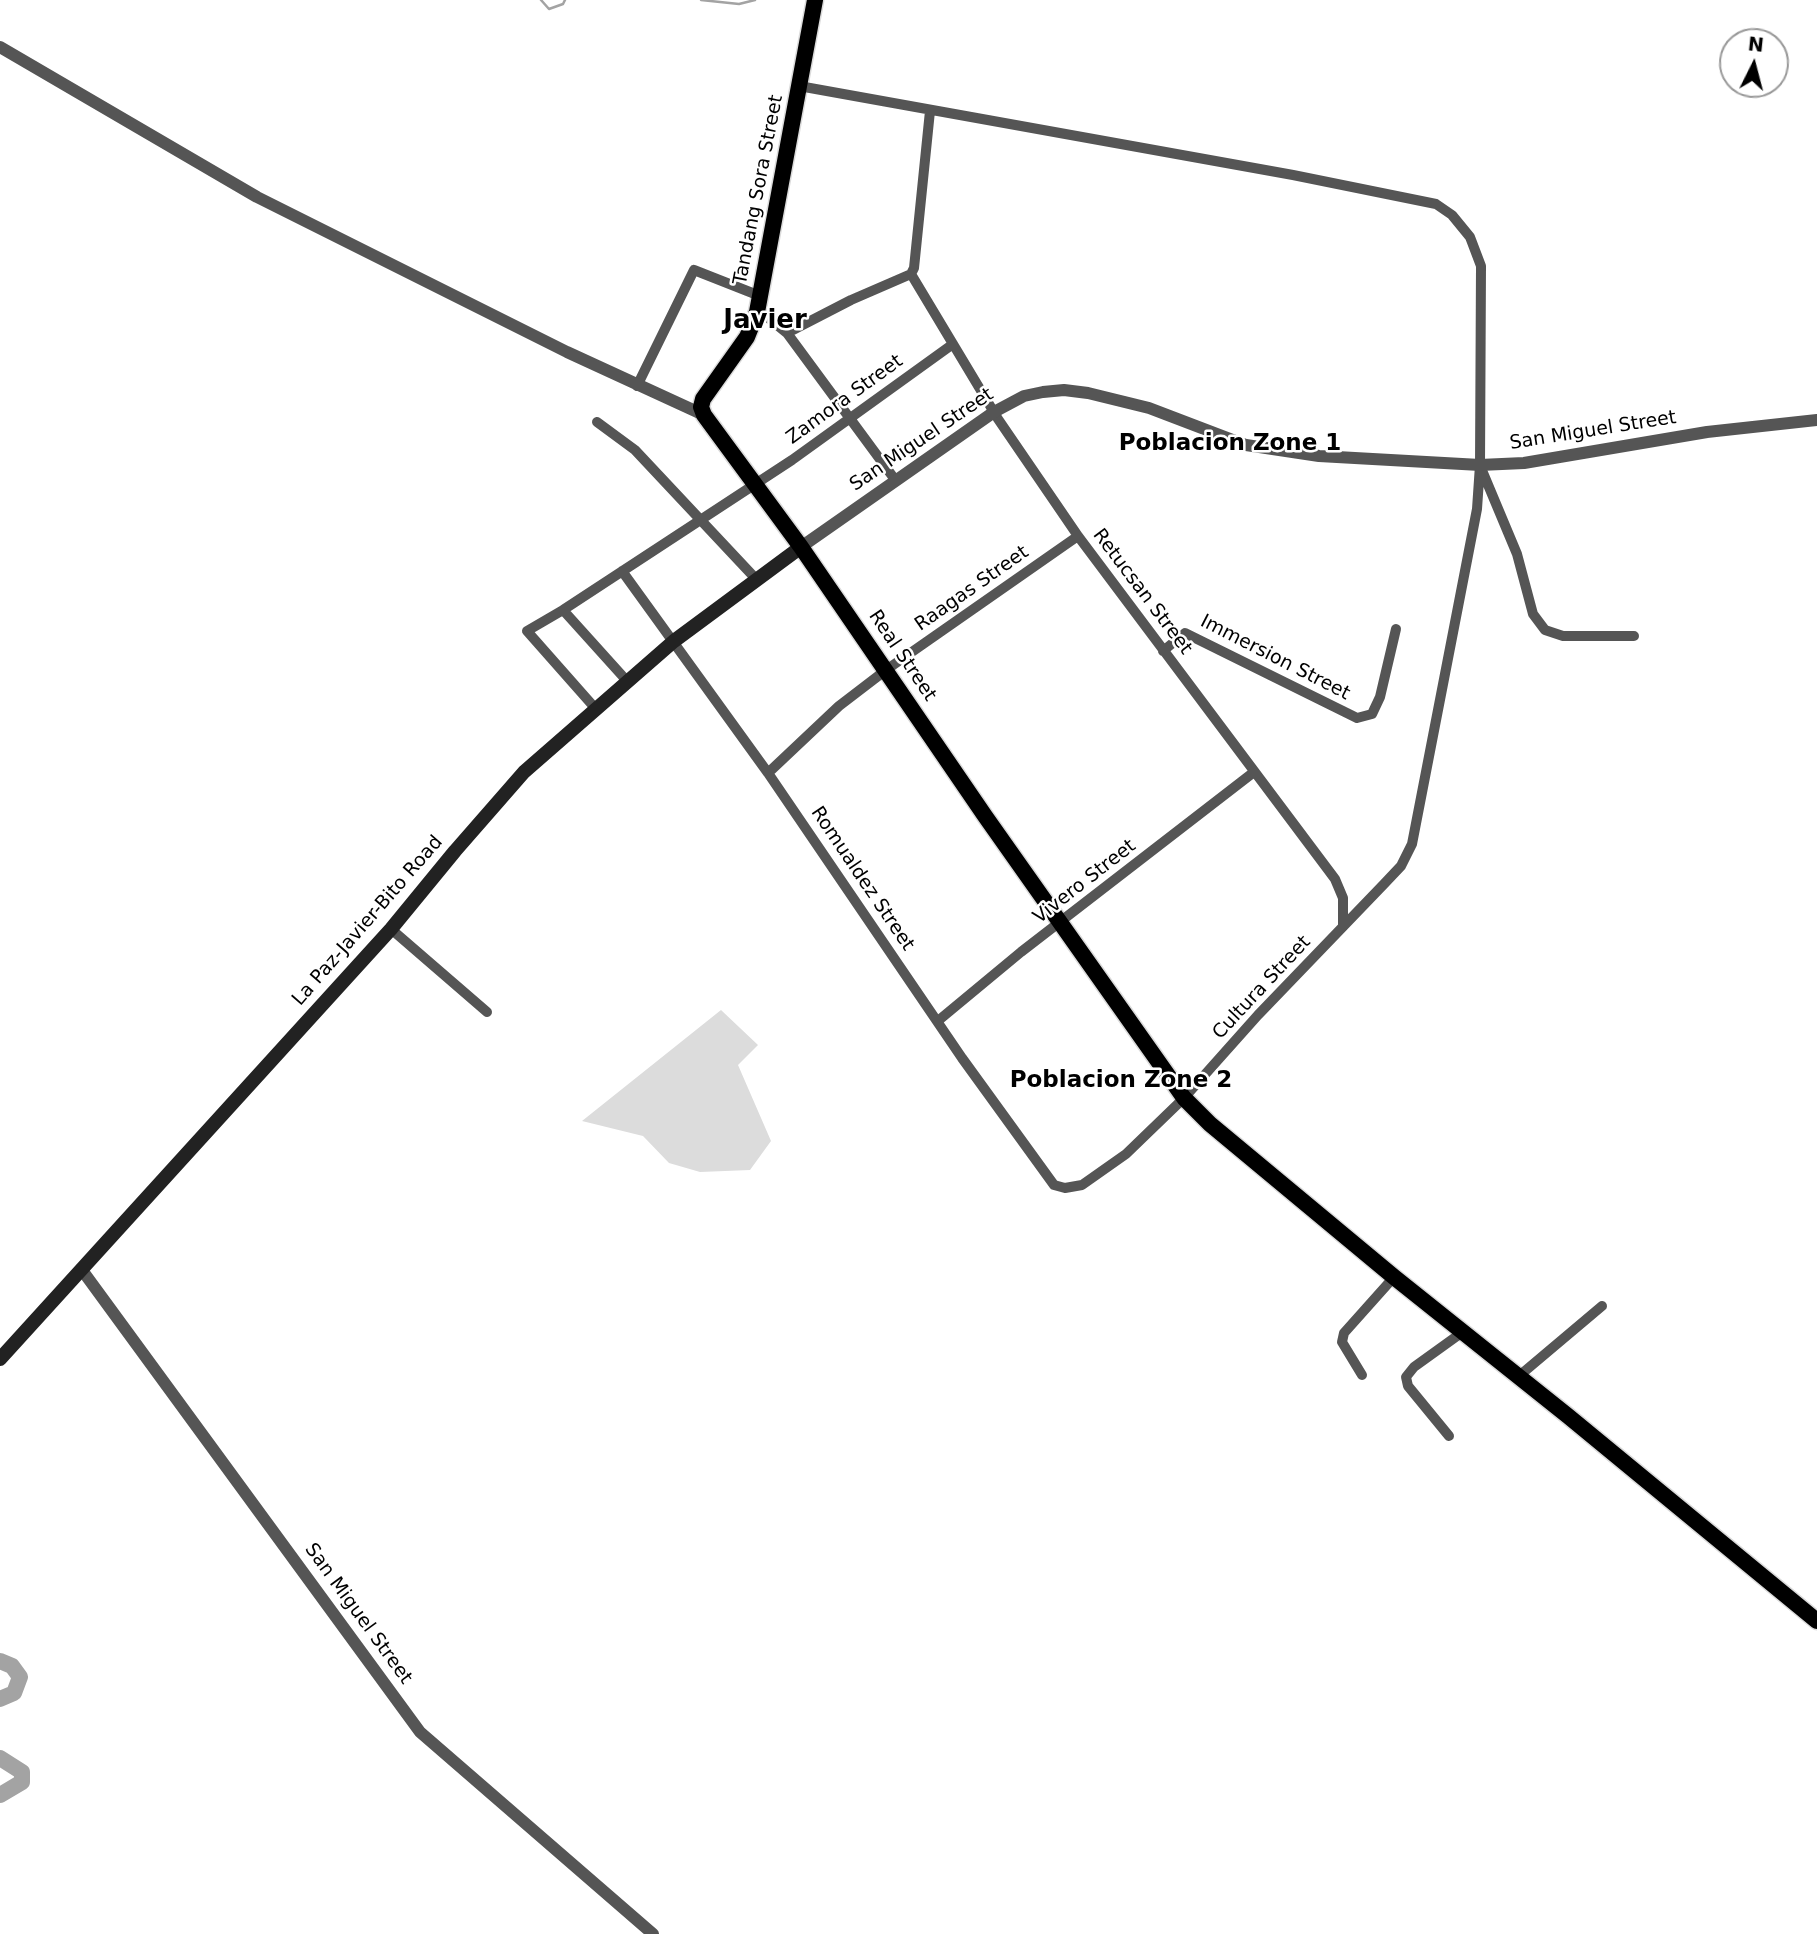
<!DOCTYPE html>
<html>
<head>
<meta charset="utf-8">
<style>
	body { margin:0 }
	#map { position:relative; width:1817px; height:1934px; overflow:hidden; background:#fff; font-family:"DejaVu Sans",sans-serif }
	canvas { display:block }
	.north { position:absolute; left:1719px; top:28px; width:70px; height:70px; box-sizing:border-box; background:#fff; border:2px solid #999; border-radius:50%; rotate:6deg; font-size:19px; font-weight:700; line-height:28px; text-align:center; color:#000 }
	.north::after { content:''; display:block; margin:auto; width:24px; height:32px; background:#000; clip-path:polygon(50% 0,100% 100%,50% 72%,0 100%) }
</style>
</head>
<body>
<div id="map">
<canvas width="1817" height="1934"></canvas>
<div class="north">N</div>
</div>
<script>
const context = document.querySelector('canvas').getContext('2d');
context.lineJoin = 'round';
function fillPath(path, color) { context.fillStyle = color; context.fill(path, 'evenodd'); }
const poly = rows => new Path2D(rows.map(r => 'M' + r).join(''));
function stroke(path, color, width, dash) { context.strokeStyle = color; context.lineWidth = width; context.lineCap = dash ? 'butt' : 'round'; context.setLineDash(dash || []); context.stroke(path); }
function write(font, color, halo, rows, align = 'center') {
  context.font = font + ' "DejaVu Sans",sans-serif'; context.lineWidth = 5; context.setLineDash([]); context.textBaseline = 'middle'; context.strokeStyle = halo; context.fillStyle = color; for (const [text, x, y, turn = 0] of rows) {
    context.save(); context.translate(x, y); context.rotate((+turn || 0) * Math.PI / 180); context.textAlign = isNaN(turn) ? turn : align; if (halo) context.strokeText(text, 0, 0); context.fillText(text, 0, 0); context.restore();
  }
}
fillPath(poly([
	[721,1010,758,1045,738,1065,771,1141,750,1170,700,1172,669,1163,643,1136,582,1121]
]), '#dcdcdc');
stroke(poly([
	[541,0,549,9,563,4,565,0],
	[701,0,739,4,755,0]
]), '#a3a3a3', 2.5);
stroke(poly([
	[0,1661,12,1666,20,1677,14,1693,0,1699],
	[0,1758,22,1772,22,1782,0,1795]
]), '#a3a3a3', 16);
const primary = poly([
	[815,0,757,312,747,337,703,399,701,407,704,415,801,547,985,816,1184,1098,1210,1124,1394,1277,1568,1416,1817,1621]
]);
stroke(primary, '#dbdbdb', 19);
stroke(poly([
	[911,274,998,419,1078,536,1335,879,1343,898,1343,926],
	[757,312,766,316,787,333,896,481],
	[787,333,851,300,911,274,914,268,930,111],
	[637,386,694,270,760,296],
	[597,422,635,450,756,579],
	[1481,468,1517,554,1533,614,1545,630,1563,636,1634,636],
	[622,571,768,773,962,1058,1054,1185,1065,1188,1082,1185,1126,1154,1184,1098,1258,1015,1384,884,1401,866,1412,844,1477,509,1480,465,1481,266,1470,237,1452,215,1436,204,1293,175,799,86],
	[563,610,627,681],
	[1163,651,1185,633,1357,718,1372,714,1380,697,1396,629],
	[595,708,527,631,563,610,792,460,953,344],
	[768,773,839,706,886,670,1078,536],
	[391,929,487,1012],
	[939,1020,1021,952,1254,772],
	[1362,1375,1342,1342,1344,1333,1394,1277],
	[1519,1376,1602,1306],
	[1449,1436,1408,1386,1406,1377,1414,1367,1464,1331]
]), '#555', 10);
stroke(poly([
	[0,47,257,197,567,352,704,415],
	[801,547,994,412,1024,396,1043,392,1064,390,1088,393,1149,408,1246,445,1319,456,1480,465,1524,463,1707,432,1817,420],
	[82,1270,420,1732,653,1934]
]), '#555', 12);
stroke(poly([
	[0,1359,391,929,455,851,524,772,674,641,801,547]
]), '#222', 14);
stroke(primary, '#000', 16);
write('19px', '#000', '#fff', [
	["Tandang Sora Street",759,190,-79],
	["Zamora Street",845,400,-36],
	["San Miguel Street",1593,431,-9],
	["San Miguel Street",922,440,-34],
	["Raagas Street",972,589,-35],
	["Retucsan Street",1142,592,53],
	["Real Street",902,656,56],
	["Immersion Street",1275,658,27],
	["Romualdez Street",862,879,56],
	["Vivero Street",1085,882,-38],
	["La Paz-Javier-Bito Road",368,921,-49],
	["Cultura Street",1262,988,-47],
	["San Miguel Street",358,1614,54]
]);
write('bold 23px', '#000', '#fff', [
	["Poblacion Zone 1",1230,444],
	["Poblacion Zone 2",1121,1081]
]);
write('bold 26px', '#000', '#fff', [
	["Javier",765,321]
]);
</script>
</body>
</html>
